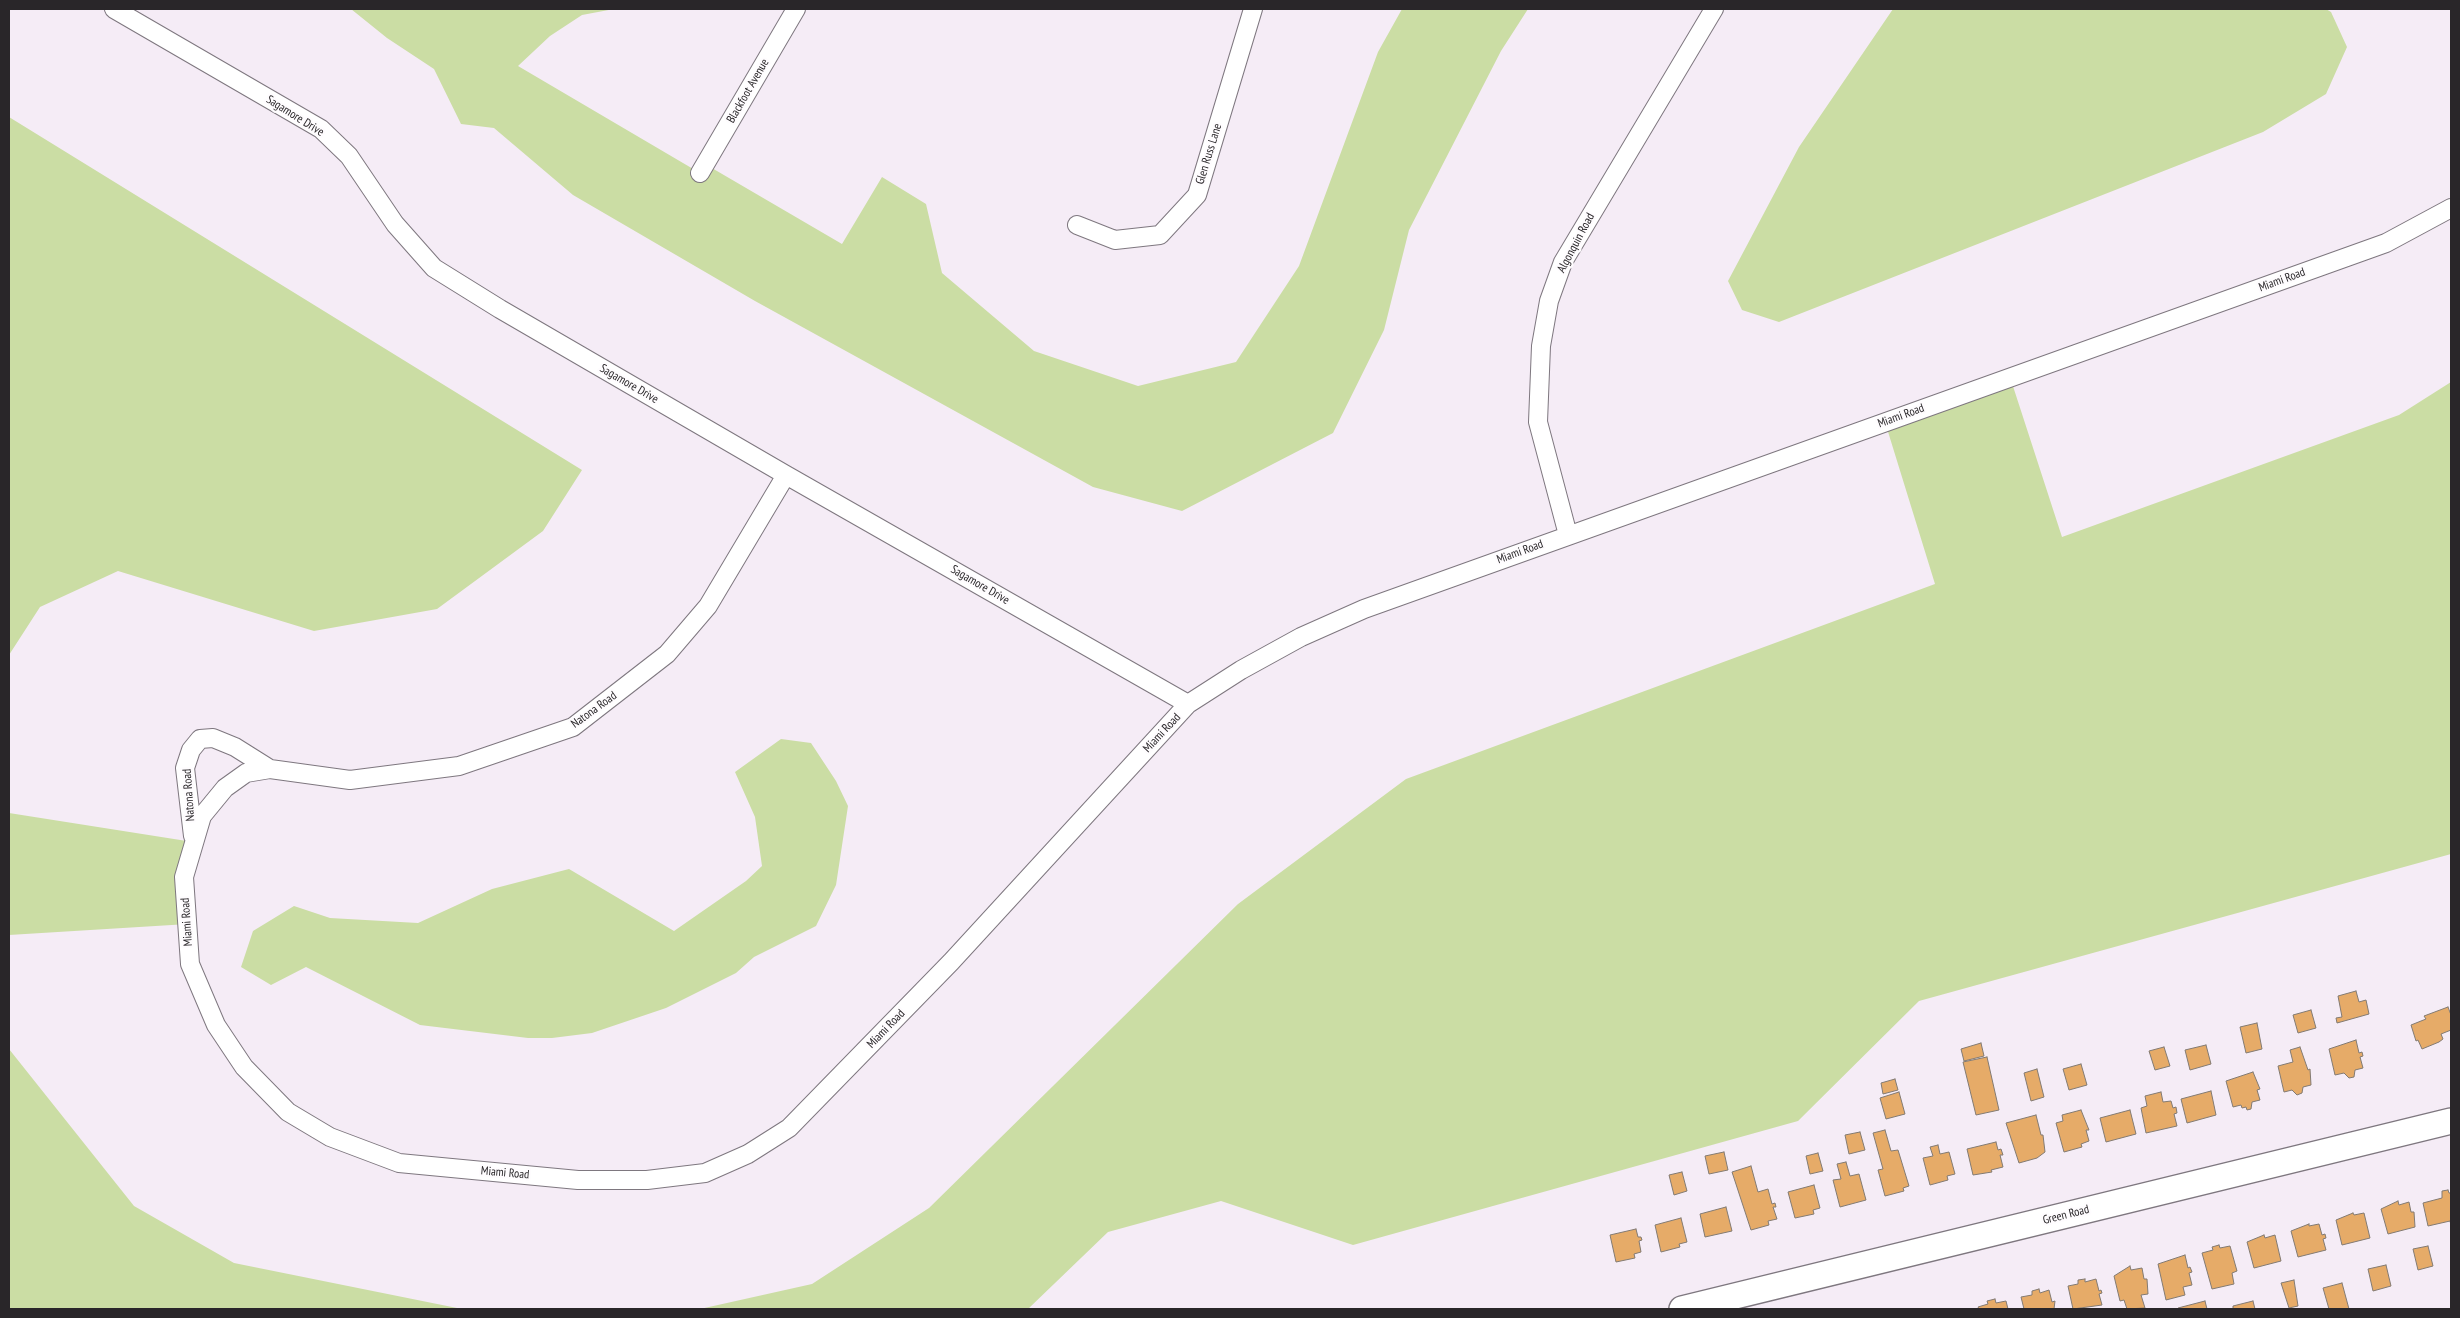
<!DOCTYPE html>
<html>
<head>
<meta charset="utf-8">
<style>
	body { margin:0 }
	#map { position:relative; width:2460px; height:1318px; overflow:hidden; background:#f5ecf6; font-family:"PT Sans Narrow",sans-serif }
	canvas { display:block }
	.frame { position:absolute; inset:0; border:10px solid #292629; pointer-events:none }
</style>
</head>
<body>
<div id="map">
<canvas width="2460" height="1318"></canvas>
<div class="frame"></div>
</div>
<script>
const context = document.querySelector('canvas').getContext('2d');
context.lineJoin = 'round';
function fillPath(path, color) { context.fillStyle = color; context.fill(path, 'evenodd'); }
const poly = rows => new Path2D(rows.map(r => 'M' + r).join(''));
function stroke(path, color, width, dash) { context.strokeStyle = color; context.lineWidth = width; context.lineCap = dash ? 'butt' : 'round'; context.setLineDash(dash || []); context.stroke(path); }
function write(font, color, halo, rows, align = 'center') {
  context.font = font + ' "PT Sans Narrow",sans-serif'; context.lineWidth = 4.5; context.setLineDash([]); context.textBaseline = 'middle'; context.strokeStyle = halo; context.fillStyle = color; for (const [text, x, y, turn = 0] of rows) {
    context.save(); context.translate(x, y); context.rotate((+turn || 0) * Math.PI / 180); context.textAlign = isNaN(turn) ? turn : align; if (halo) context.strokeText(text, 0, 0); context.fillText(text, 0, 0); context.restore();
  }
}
fillPath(poly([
	[351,9,614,9,582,15,550,36,518,66,700,173,705,164,842,244,882,177,926,204,942,273,1034,351,1138,386,1236,362,1299,266,1378,52,1402,9,1528,9,1501,51,1409,230,1384,330,1333,433,1182,511,1093,487,755,301,573,195,494,128,461,124,434,69,387,38],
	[1893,9,2326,9,2331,12,2347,47,2326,94,2263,132,1779,322,1742,310,1728,281,1799,147],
	[9,117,582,470,543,531,437,609,314,631,118,571,40,607,9,655],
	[2010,377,2062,537,2399,415,2451,382,2451,854,1919,1001,1798,1121,1353,1245,1221,1201,1108,1232,1028,1309,700,1309,812,1284,929,1208,1238,904,1406,779,1935,584,1885,422],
	[781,739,811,743,836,781,848,806,836,885,816,926,754,957,736,973,666,1008,592,1033,552,1038,528,1038,420,1025,306,967,271,985,241,967,253,931,294,906,330,918,418,923,492,889,569,869,674,931,746,881,762,866,755,817,735,772],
	[9,813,193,842,188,924,9,935],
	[9,1049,134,1206,234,1263,462,1309,9,1309]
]), '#cbdda4');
const building = poly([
	[2356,991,2359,1002,2366,1000,2369,1014,2337,1023,2336,1018,2342,1017,2338,996,2356,991],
	[2448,1007,2451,1015,2451,1030,2441,1034,2443,1039,2439,1042,2422,1049,2418,1040,2416,1041,2411,1025,2426,1019,2424,1016,2448,1007],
	[2311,1010,2316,1028,2298,1033,2293,1015,2311,1010],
	[2257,1023,2262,1049,2246,1053,2240,1027,2257,1023],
	[2356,1040,2359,1053,2362,1052,2363,1056,2360,1057,2363,1068,2355,1070,2354,1077,2349,1078,2344,1073,2335,1075,2329,1049,2356,1040],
	[1981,1043,1984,1056,1964,1061,1961,1049,1981,1043],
	[2206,1045,2211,1064,2190,1070,2185,1050,2206,1045],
	[2164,1047,2170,1066,2155,1070,2149,1051,2164,1047],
	[2300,1047,2308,1070,2310,1069,2311,1085,2303,1087,2302,1093,2297,1095,2292,1090,2284,1092,2278,1066,2293,1062,2290,1050,2300,1047],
	[1987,1057,1999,1110,1976,1115,1963,1062,1987,1057],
	[2081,1064,2087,1085,2069,1090,2063,1069,2081,1064],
	[2037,1069,2044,1097,2031,1101,2024,1073,2037,1069],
	[2253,1072,2260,1089,2257,1090,2260,1100,2252,1102,2251,1109,2247,1110,2246,1107,2242,1108,2241,1105,2233,1107,2226,1081,2253,1072],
	[1895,1079,1898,1090,1883,1094,1881,1083,1895,1079],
	[2211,1091,2216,1115,2187,1123,2181,1099,2211,1091],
	[1899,1092,1905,1114,1886,1119,1880,1098,1899,1092],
	[2161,1092,2163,1102,2171,1101,2173,1108,2176,1107,2177,1113,2174,1114,2177,1126,2146,1133,2141,1108,2147,1106,2145,1096,2161,1092],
	[2081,1110,2089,1130,2086,1130,2089,1141,2081,1144,2082,1147,2064,1152,2056,1123,2063,1121,2062,1115,2081,1110],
	[2130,1110,2136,1134,2106,1142,2100,1118,2130,1110],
	[2036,1115,2041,1135,2043,1135,2045,1152,2037,1158,2019,1163,2006,1123,2036,1115],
	[1885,1130,1891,1151,1898,1150,1909,1186,1903,1188,1904,1191,1885,1196,1878,1170,1883,1169,1873,1133,1885,1130],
	[1860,1132,1865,1150,1849,1154,1845,1135,1860,1132],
	[1996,1142,1998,1150,2001,1149,2003,1155,2000,1155,2003,1167,1991,1170,1992,1172,1973,1175,1967,1149,1996,1142],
	[1938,1145,1940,1154,1949,1152,1955,1174,1947,1176,1948,1180,1930,1185,1923,1158,1933,1156,1930,1147,1938,1145],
	[1724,1152,1728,1170,1709,1174,1705,1156,1724,1152],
	[1818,1153,1823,1171,1810,1174,1806,1156,1818,1153],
	[1846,1162,1850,1176,1859,1174,1866,1200,1840,1207,1833,1180,1841,1179,1837,1164,1846,1162],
	[1751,1166,1758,1192,1768,1189,1772,1204,1775,1203,1776,1207,1773,1207,1777,1219,1768,1221,1769,1225,1751,1230,1732,1172,1751,1166],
	[1682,1172,1687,1191,1674,1195,1669,1175,1682,1172],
	[1814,1185,1820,1208,1813,1210,1814,1214,1795,1218,1788,1192,1814,1185],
	[2448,1190,2449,1193,2451,1193,2451,1225,2450,1221,2428,1226,2423,1203,2442,1198,2442,1191,2448,1190],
	[2398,1201,2399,1205,2409,1202,2411,1212,2414,1212,2415,1227,2388,1234,2381,1209,2398,1201],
	[1726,1207,1732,1231,1705,1237,1700,1214,1726,1207],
	[2353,1213,2354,1215,2364,1213,2370,1238,2342,1245,2336,1220,2353,1213],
	[1681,1218,1687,1242,1679,1244,1680,1247,1661,1252,1655,1225,1681,1218],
	[2309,1224,2309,1226,2319,1224,2322,1235,2325,1234,2326,1238,2323,1239,2326,1250,2298,1257,2291,1231,2309,1224],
	[1636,1229,1638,1237,1641,1237,1642,1240,1639,1241,1641,1252,1634,1254,1635,1258,1616,1262,1610,1235,1636,1229],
	[2264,1235,2265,1238,2275,1235,2281,1261,2254,1268,2247,1242,2264,1235],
	[2219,1245,2220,1248,2230,1246,2237,1271,2232,1273,2234,1284,2212,1289,2202,1253,2213,1250,2212,1247,2219,1245],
	[2428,1246,2433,1266,2418,1270,2413,1249,2428,1246],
	[2185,1255,2188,1268,2190,1267,2192,1272,2189,1273,2192,1285,2183,1287,2185,1295,2166,1300,2158,1264,2185,1255],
	[2386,1265,2391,1286,2373,1291,2368,1269,2386,1265],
	[2130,1266,2131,1270,2142,1268,2144,1279,2147,1279,2148,1294,2141,1295,2145,1308,2127,1309,2124,1300,2120,1301,2114,1276,2130,1266],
	[2085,1279,2085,1282,2096,1279,2099,1291,2101,1290,2102,1293,2099,1294,2102,1305,2073,1309,2068,1286,2078,1284,2078,1280,2085,1279],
	[2294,1280,2298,1306,2289,1308,2281,1283,2294,1280],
	[2342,1283,2349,1309,2329,1309,2323,1288,2342,1283],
	[2039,1289,2040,1293,2049,1290,2052,1302,2055,1301,2054,1309,2024,1309,2021,1297,2032,1295,2032,1291,2039,1289],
	[1995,1299,1996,1303,2006,1301,2008,1309,1979,1309,1978,1307,1988,1304,1987,1301,1995,1299],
	[2205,1301,2207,1309,2178,1309,2178,1308,2205,1301],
	[2253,1301,2255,1309,2233,1309,2233,1306,2253,1301]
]);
fillPath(building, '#e6ab68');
stroke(building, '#827a72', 1);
const street = poly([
	[114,9,321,129,349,156,395,224,434,268,500,309,786,475,1188,704],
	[700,173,796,9],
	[1077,225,1115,240,1160,235,1197,195,1253,9],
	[786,475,708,606,667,654,573,727,459,766,350,780,270,769,246,773,225,788,202,816,184,877,190,964,216,1025,244,1067,288,1112,330,1137,399,1163,578,1180,647,1180,705,1173,748,1154,789,1128,951,962,1188,704,1241,670,1301,637,1364,609,2386,243,2451,208],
	[1568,535,1538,422,1541,346,1549,301,1563,262,1714,9],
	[193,836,185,768,191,750,200,739,213,738,235,747,270,769]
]);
const secondary = poly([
	[1682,1309,2451,1121]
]);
stroke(street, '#7e777f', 20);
stroke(secondary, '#7e777f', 28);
stroke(street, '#fff', 18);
stroke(secondary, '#fff', 25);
write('12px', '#292629', '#fefcfe', [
	["Blackfoot Avenue",748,91,-60],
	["Sagamore Drive",295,116,32],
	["Glen Russ Lane",1209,154,-73],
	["Algonquin Road",1576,243,-62],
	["Miami Road",2282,280,-20],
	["Sagamore Drive",629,384,30],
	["Miami Road",1901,416,-20],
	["Miami Road",1520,552,-20],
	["Sagamore Drive",980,585,30],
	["Natona Road",594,710,-36],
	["Miami Road",1162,733,-47],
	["Natona Road",189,795,-94],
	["Miami Road",187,922,-94],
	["Miami Road",886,1029,-46],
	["Miami Road",505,1173,5],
	["Green Road",2066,1215,-14]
]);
</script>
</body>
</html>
